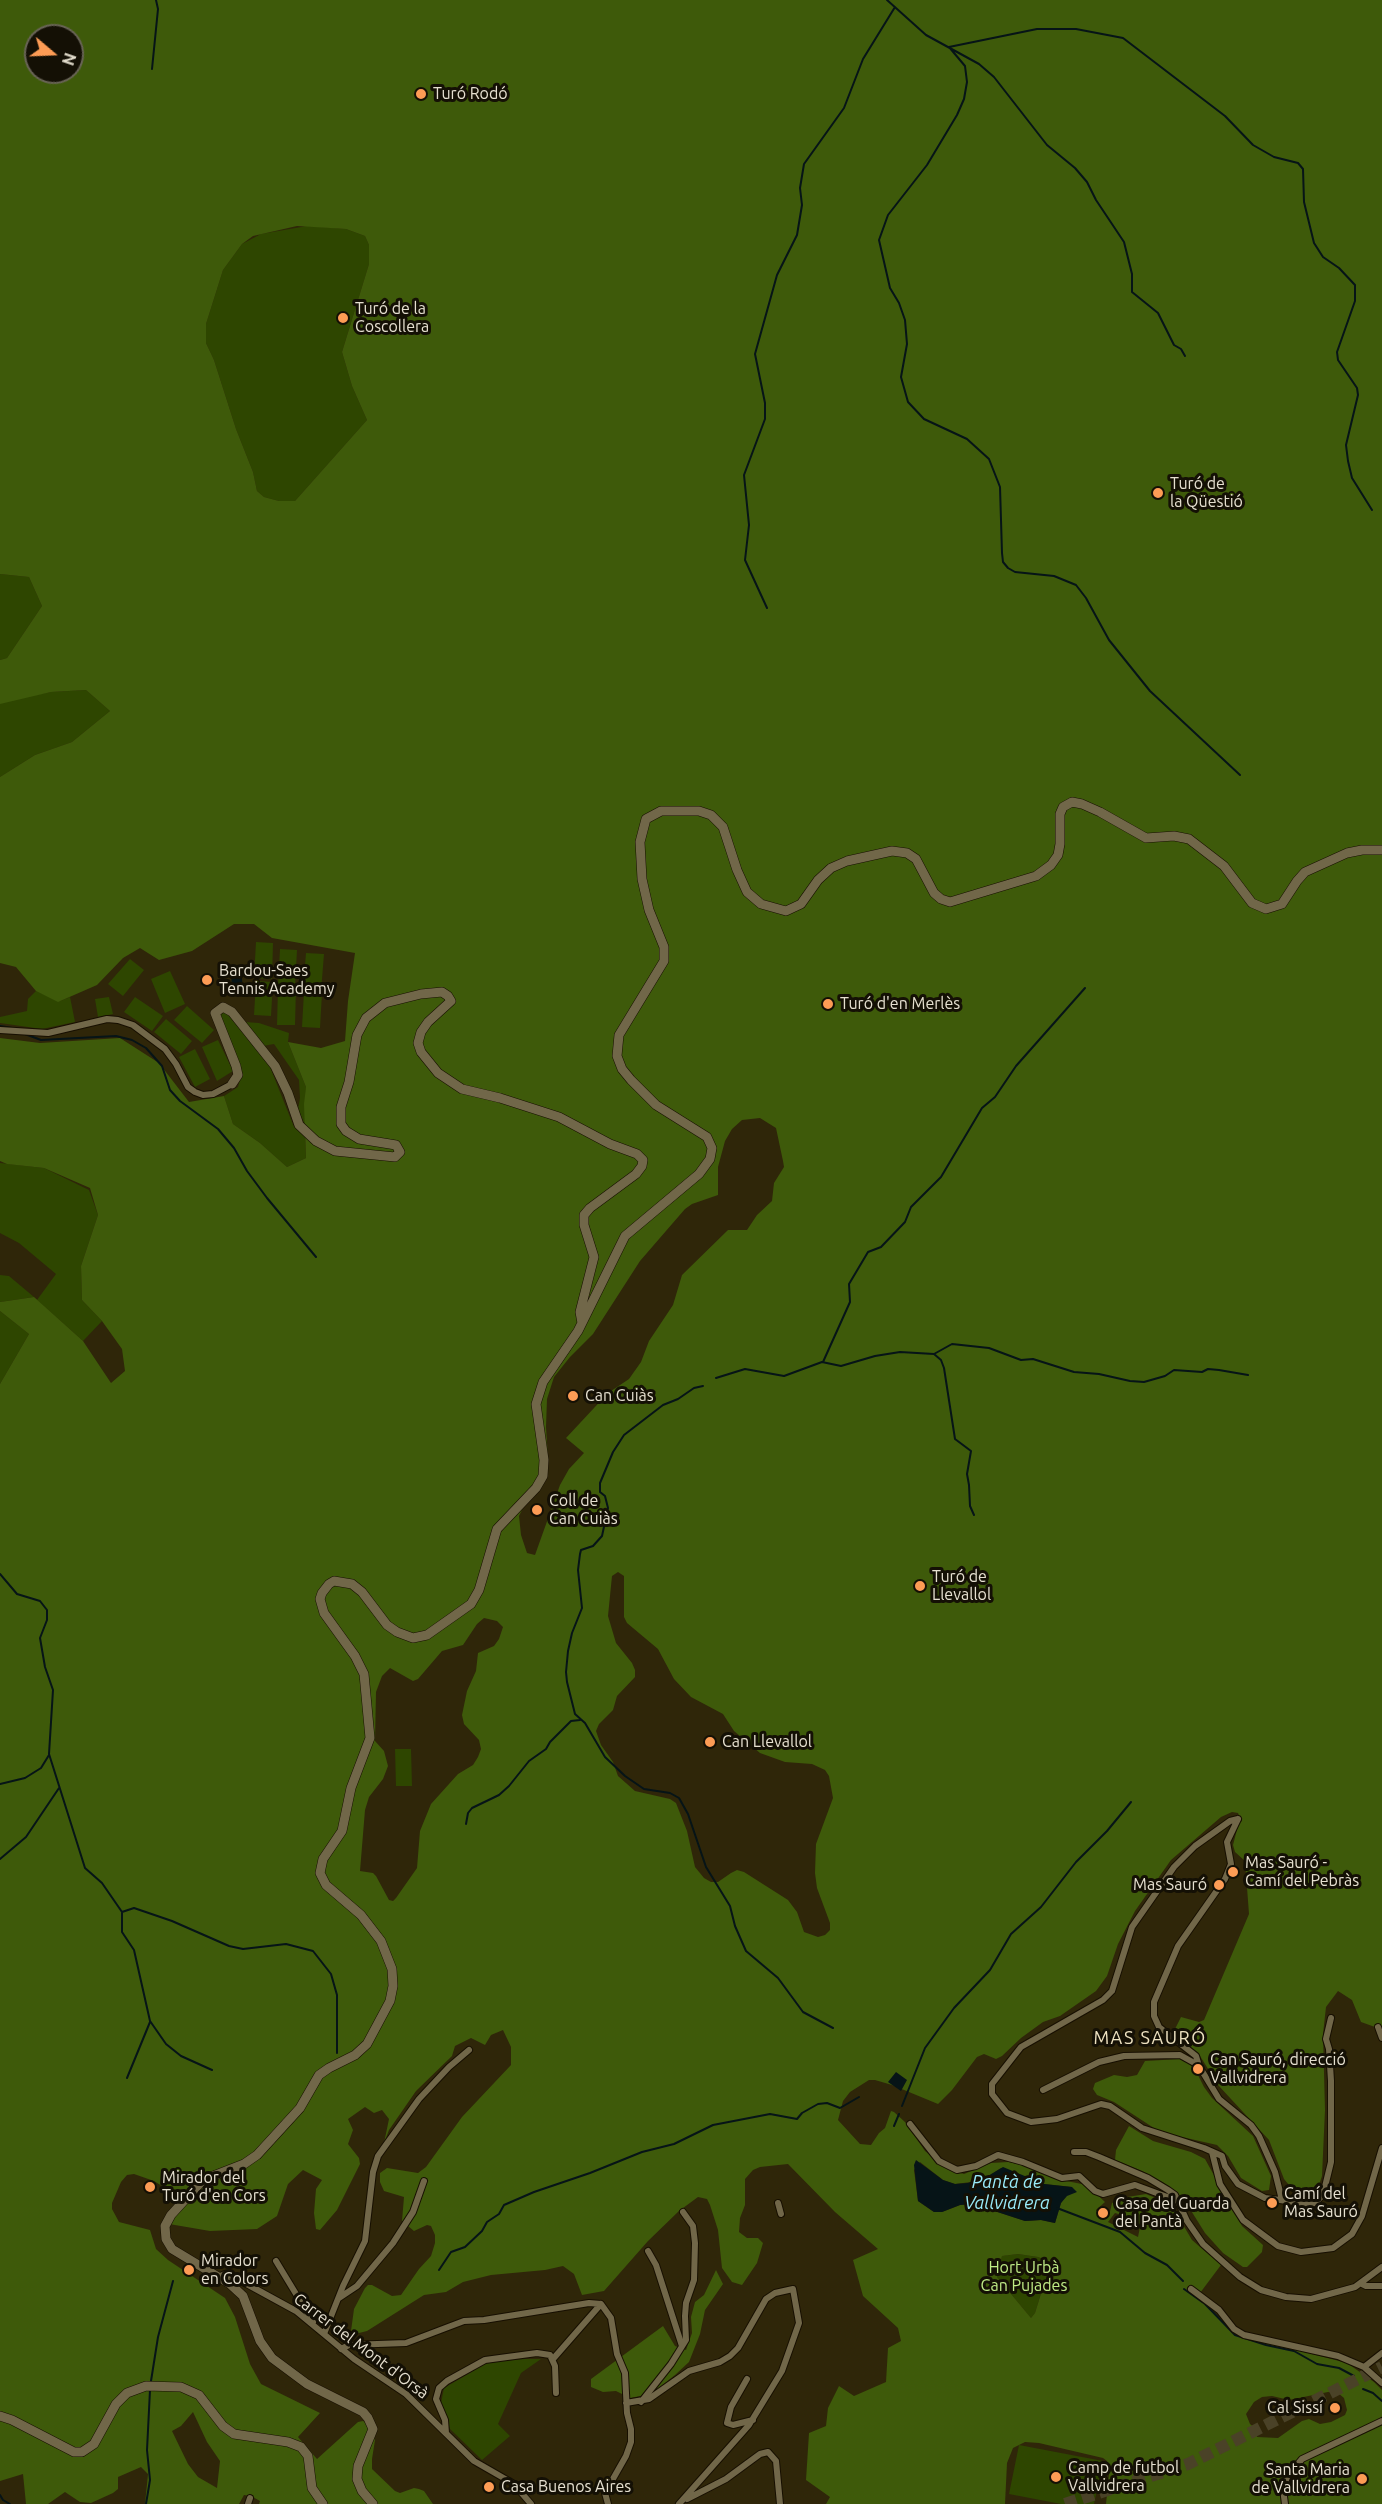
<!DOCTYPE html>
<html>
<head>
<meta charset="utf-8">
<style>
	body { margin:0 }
	#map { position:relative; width:1382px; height:2504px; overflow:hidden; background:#2f2609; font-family:Ubuntu,sans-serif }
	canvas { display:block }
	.north { position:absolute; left:24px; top:24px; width:60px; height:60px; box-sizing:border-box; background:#141005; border:2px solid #686356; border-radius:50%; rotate:109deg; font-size:16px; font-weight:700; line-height:24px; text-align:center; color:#e6e0d0 }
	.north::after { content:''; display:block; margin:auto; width:21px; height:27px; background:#fd9c55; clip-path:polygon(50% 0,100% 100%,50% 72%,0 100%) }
</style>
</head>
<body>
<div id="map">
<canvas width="1382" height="2504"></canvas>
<div class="north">N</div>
</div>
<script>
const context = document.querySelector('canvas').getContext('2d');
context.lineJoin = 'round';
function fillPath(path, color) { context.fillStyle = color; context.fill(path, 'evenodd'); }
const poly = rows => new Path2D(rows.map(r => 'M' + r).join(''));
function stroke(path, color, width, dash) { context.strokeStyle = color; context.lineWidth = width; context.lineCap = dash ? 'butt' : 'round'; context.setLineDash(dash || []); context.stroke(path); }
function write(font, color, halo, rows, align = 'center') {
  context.font = font + ' Ubuntu,sans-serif'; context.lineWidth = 6; context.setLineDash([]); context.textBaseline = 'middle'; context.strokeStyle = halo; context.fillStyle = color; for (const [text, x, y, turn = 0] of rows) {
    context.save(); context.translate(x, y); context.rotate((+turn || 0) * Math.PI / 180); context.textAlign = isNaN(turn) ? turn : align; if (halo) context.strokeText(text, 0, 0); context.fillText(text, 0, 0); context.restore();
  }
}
fillPath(poly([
	[307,226,346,229,365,236,369,245,369,264,342,352,352,386,367,420,295,501,279,501,264,497,257,491,253,472,236,429,214,360,206,343,206,324,223,270,242,244,261,234],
	[0,574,29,577,42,606,7,658,0,660],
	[86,690,110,711,72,742,35,755,0,777,0,701,51,692],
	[256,942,273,943,272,979,254,978],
	[280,949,297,950,295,987,278,986],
	[306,953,324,954,321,992,303,990],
	[130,959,144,970,123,996,108,984],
	[170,971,185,1004,165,1013,151,979],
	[256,981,273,982,271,1016,254,1015],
	[278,987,296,988,295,1025,277,1025],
	[36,991,60,1001,70,997,75,1022,42,1029,0,1023,0,1017,27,1011,28,999],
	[304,992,322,993,320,1028,302,1027],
	[109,997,113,1014,98,1017,95,999],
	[135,997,163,1016,152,1031,124,1012],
	[187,1006,214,1030,202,1043,174,1020],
	[219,1011,226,1012,270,1067,294,1127,305,1135,306,1158,287,1167,260,1143,233,1124,224,1096,238,1087,241,1076],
	[166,1019,192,1041,181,1054,154,1032],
	[245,1022,259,1023,289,1033,288,1042,306,1087,305,1125,298,1109,300,1098,299,1080,274,1044,263,1046],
	[218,1040,233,1071,217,1081,202,1047],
	[195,1049,210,1079,195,1087,179,1057],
	[0,1163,44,1168,89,1190,98,1215,81,1266,82,1300,102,1321,83,1341,37,1300,56,1274,19,1243,0,1233],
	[0,1275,9,1276,34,1297,0,1302],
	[0,1311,29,1334,0,1384],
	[395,1749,411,1749,412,1786,396,1786],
	[1018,2254,1038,2257,1050,2262,1061,2270,1043,2287,1035,2313,1031,2318,997,2277,1002,2256],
	[525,2359,541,2359,521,2373,498,2424,510,2436,482,2460,450,2429,441,2403,444,2388,489,2362],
	[1019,2445,1103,2461,1094,2504,1061,2504,1009,2494]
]), '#2e4600');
fillPath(poly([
	[0,0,1382,0,1382,2033,1379,2025,1375,2027,1361,2022,1352,2000,1338,1991,1326,2007,1323,2034,1325,2110,1322,2176,1317,2191,1303,2194,1294,2191,1284,2179,1269,2140,1218,2085,1200,2056,1174,2031,1181,2017,1199,2022,1204,2020,1249,1914,1245,1861,1235,1852,1233,1845,1240,1818,1238,1813,1232,1812,1221,1817,1171,1860,1135,1911,1118,1944,1107,1976,1096,1991,1060,2016,1043,2022,1021,2038,1002,2056,996,2059,984,2054,977,2057,952,2090,938,2104,892,2085,875,2080,869,2080,850,2092,843,2101,838,2120,860,2144,871,2145,879,2133,885,2128,891,2111,894,2112,905,2122,925,2151,947,2169,964,2174,991,2163,1008,2162,1025,2165,1056,2179,1087,2185,1105,2202,1096,2210,1103,2220,1109,2216,1112,2203,1121,2198,1146,2194,1163,2201,1176,2213,1192,2240,1221,2265,1197,2297,1238,2335,1347,2363,1374,2382,1382,2390,1382,2504,1106,2504,1109,2474,1107,2461,1103,2458,1039,2443,1025,2442,1013,2448,1007,2463,1005,2504,826,2504,830,2497,806,2480,809,2433,826,2426,828,2408,839,2386,854,2396,886,2382,888,2348,901,2341,898,2328,863,2296,853,2260,878,2249,835,2212,788,2164,760,2167,753,2170,745,2179,745,2205,740,2218,739,2232,747,2238,758,2238,763,2243,757,2263,742,2285,732,2282,722,2268,718,2230,710,2205,707,2199,698,2197,679,2211,648,2241,604,2291,582,2295,574,2274,563,2266,545,2270,491,2275,463,2282,446,2292,424,2295,367,2331,355,2334,351,2331,354,2309,365,2288,368,2285,372,2285,392,2296,401,2295,419,2269,431,2256,435,2243,435,2235,431,2226,427,2225,414,2231,402,2221,404,2197,384,2191,380,2182,380,2173,387,2168,418,2173,426,2167,462,2117,511,2065,511,2047,503,2030,491,2035,485,2045,471,2038,455,2046,452,2056,416,2091,389,2130,384,2143,389,2119,382,2110,374,2113,365,2107,348,2119,353,2130,348,2144,359,2158,360,2164,337,2210,320,2230,316,2229,314,2213,316,2189,322,2180,303,2170,288,2184,277,2216,257,2229,210,2231,169,2224,180,2208,178,2196,154,2181,134,2174,127,2175,121,2182,112,2203,112,2209,119,2222,150,2230,156,2249,168,2260,225,2298,235,2317,250,2364,261,2384,320,2413,298,2437,317,2459,358,2422,363,2421,367,2424,375,2440,372,2459,372,2469,395,2491,400,2493,414,2488,419,2489,424,2491,433,2504,259,2504,260,2501,251,2496,244,2495,239,2504,145,2504,148,2474,141,2467,118,2477,118,2489,113,2493,91,2503,80,2502,65,2492,48,2504,26,2504,23,2474,0,2481,0,1384,29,1334,0,1311,0,1302,34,1297,83,1341,111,1383,125,1371,122,1349,102,1321,82,1300,81,1266,98,1215,90,1188,44,1168,7,1164,0,1161,0,1038,40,1043,120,1038,159,1063,189,1102,224,1096,233,1124,260,1143,287,1167,306,1158,304,1104,306,1087,288,1042,321,1048,345,1041,348,1001,355,953,272,938,254,924,234,924,192,951,159,960,140,948,123,958,97,985,58,1002,36,991,16,967,0,963,0,777,35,755,72,742,110,711,86,690,51,692,0,704,0,660,7,658,42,606,29,577,0,574],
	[36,36,72,36,72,72,36,72],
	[297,226,346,229,365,236,369,245,369,264,342,352,352,386,367,420,295,501,279,501,264,497,257,491,253,472,236,429,214,360,206,343,206,324,223,270,242,244,253,236],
	[760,1118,776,1128,783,1161,784,1167,774,1183,772,1201,757,1215,747,1230,728,1230,682,1275,673,1305,649,1341,641,1362,629,1379,608,1393,566,1438,584,1453,569,1469,560,1485,535,1555,527,1553,521,1535,519,1516,548,1458,546,1427,547,1399,554,1377,570,1357,593,1334,640,1261,685,1209,692,1204,718,1195,718,1167,725,1141,732,1129,742,1120],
	[618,1572,624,1576,624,1617,627,1623,658,1649,674,1679,691,1697,723,1714,734,1731,760,1753,785,1762,812,1764,825,1770,829,1776,833,1798,816,1844,815,1873,817,1888,830,1923,830,1930,825,1935,818,1937,804,1932,797,1912,788,1900,744,1872,737,1870,731,1873,718,1882,711,1882,704,1878,695,1867,687,1831,676,1803,670,1799,635,1791,618,1776,613,1762,601,1745,596,1731,599,1724,613,1710,617,1696,635,1677,635,1670,632,1663,616,1643,608,1616,612,1576],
	[484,1618,497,1621,503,1627,499,1639,494,1646,478,1653,476,1671,467,1691,462,1715,464,1724,479,1740,481,1749,478,1757,473,1765,458,1774,431,1804,420,1831,417,1868,396,1898,393,1901,389,1900,376,1876,373,1873,360,1871,365,1810,369,1797,383,1779,388,1766,384,1751,375,1741,376,1692,382,1676,390,1668,413,1681,418,1679,442,1651,463,1645,477,1624],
	[920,2162,943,2180,955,2184,971,2182,990,2175,1001,2168,1044,2184,1072,2187,1061,2203,1055,2223,1041,2220,1025,2221,973,2204,960,2205,942,2212,934,2212,918,2201,914,2170],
	[1115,2213,1138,2220,1140,2227,1138,2237,1108,2222],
	[1018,2254,1038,2257,1051,2262,1061,2270,1043,2287,1035,2313,1031,2318,997,2277,1002,2256],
	[1328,2392,1338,2393,1344,2398,1347,2410,1345,2415,1331,2422,1320,2424,1309,2419,1302,2421,1278,2438,1257,2437,1256,2429,1250,2424,1246,2414,1254,2402,1262,2397,1272,2396,1289,2400],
	[193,2412,207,2442,220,2461,217,2488,198,2477,188,2464,172,2431,181,2426],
	[1180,2059,1192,2063,1204,2087,1212,2098,1253,2136,1271,2176,1269,2190,1262,2191,1241,2178,1228,2156,1217,2145,1160,2132,1114,2102,1097,2095,1093,2089,1095,2083,1114,2075,1127,2077,1137,2075,1145,2061],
	[1129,2126,1153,2141,1191,2152,1205,2159,1242,2226,1263,2245,1262,2252,1247,2267,1243,2267,1223,2253,1205,2233,1185,2201,1164,2183,1142,2171,1115,2160,1116,2150],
	[716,2270,723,2284,705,2310,700,2334,689,2362,675,2375,651,2394,630,2398,616,2391,603,2392,591,2387,591,2379,663,2326,675,2346,686,2350,692,2333,691,2317,695,2302,704,2295]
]), '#3e5a0a');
fillPath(poly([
	[231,968,241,968,243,990,232,991],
	[896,2072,907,2080,901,2091,888,2082],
	[916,2160,943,2180,955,2184,968,2183,988,2176,1003,2167,1044,2184,1072,2187,1077,2192,1067,2196,1061,2203,1055,2223,1041,2220,1025,2221,973,2204,960,2205,942,2212,934,2212,918,2201,914,2165]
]), '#061417');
stroke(poly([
	[887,0,926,35,979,64,994,77,1047,145,1075,168,1087,182,1096,200,1124,242,1132,274,1132,292,1158,313,1174,345,1181,349,1185,356],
	[949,47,965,66,967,82,964,99,957,115,927,165,888,215,879,240,890,288,899,303,905,320,907,344,901,377,908,402,924,419,967,439,989,459,1000,487,1002,553,1003,562,1008,568,1015,572,1054,576,1076,585,1086,598,1109,640,1150,691,1240,775],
	[949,47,1037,29,1076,29,1123,38,1225,116,1253,145,1274,157,1298,163,1303,169,1304,202,1314,243,1323,257,1339,268,1355,285,1355,301,1337,352,1338,360,1357,388,1358,395,1346,445,1348,461,1352,478,1372,510],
	[152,69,158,9,156,0],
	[767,608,745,560,749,525,744,475,765,419,765,403,755,354,777,275,797,235,802,205,800,188,804,164,844,108,863,59,895,7],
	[0,1026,12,1028],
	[25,1034,41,1040,116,1036,132,1040,146,1048,162,1066,170,1090,180,1101,218,1129,234,1148,247,1171,267,1198,316,1257],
	[934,1354,941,1360,944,1368,955,1439,971,1451,967,1474,969,1485,970,1506,974,1515],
	[823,1362,850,1302,849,1284,868,1252,881,1247,905,1222,911,1207,941,1177,982,1108,995,1097,1016,1066,1085,988],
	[716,1378,745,1369,784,1376,822,1362,841,1366,875,1356,900,1352,934,1354,952,1344,989,1348,1021,1360,1033,1359,1074,1372,1099,1374,1130,1381,1144,1382,1165,1376,1174,1370,1202,1372,1208,1369,1219,1370,1248,1375],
	[703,1386,694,1388,678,1399,663,1405,624,1435,613,1452,600,1483,600,1492,605,1496,608,1508,602,1536,593,1546,581,1550,580,1554,578,1570,582,1608,572,1633,568,1651,566,1672,567,1682,575,1714,585,1723,605,1757,625,1776,644,1789,670,1793,679,1798,688,1814,706,1867,730,1906,735,1926,746,1951,778,1978,803,2012,833,2028],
	[0,1574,17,1594,40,1601,47,1610,47,1620,40,1638,45,1667,53,1690,49,1754,85,1868,102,1883,122,1912,134,1908,172,1921,229,1946,243,1949,286,1944,313,1951,331,1974,337,1995,337,2053],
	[0,1784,25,1778,41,1768,49,1755],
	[466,1824,468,1813,472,1808,499,1795,509,1786,529,1761,546,1749,550,1742,571,1721,580,1720],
	[0,1859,26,1837,59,1788],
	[122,1913,122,1932,134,1950,150,2021,166,2044,181,2056,212,2070],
	[127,2078,150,2022],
	[902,2106,925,2048,954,2008,990,1970,1011,1934,1041,1907,1076,1862,1107,1831,1131,1802],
	[894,2126,899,2114],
	[1057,2208,1120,2232,1145,2253,1167,2265,1183,2281],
	[439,2270,451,2252,465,2247,482,2231,487,2222,499,2214,504,2205,534,2192,590,2173,642,2152,674,2144,713,2125,770,2114,797,2119,802,2113,818,2104,827,2103,840,2108,859,2097],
	[1184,2289,1205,2304,1235,2335,1266,2345,1294,2351,1317,2364,1339,2368,1354,2376],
	[151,2381,158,2337,173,2281],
	[1363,2389,1373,2393,1382,2401],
	[0,2495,3,2500,10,2504],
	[146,2504,150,2480,147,2450,150,2390]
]), '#061417', 2);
stroke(poly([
	[1065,2504,1188,2464,1382,2367]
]), '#4a4227', 12, [12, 6]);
const street = poly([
	[0,1030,48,1033,107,1019,118,1020,133,1025,165,1049,176,1064,188,1087,195,1092,203,1095,213,1094,232,1084],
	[1238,1819,1230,1821,1195,1846,1174,1867,1132,1927,1112,1991,1103,2000,1021,2047,992,2084,992,2094,1007,2113,1031,2122,1057,2119,1101,2104,1110,2106,1142,2128,1204,2148,1222,2156,1225,2166,1238,2184,1265,2198,1309,2204,1315,2203,1323,2195,1331,2162,1331,2081,1329,2049,1326,2039,1331,2018],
	[1238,1819,1227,1842,1231,1864,1225,1879,1178,1946,1154,2002,1154,2016,1159,2027,1196,2056,1199,2066,1219,2099,1251,2125,1259,2136,1275,2172,1282,2200],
	[1378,2027,1382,2038],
	[1043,2090,1099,2062,1124,2056,1180,2055,1198,2065],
	[910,2124,939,2161,957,2170,976,2166,998,2155,1023,2162,1062,2178,1079,2176,1095,2191,1103,2194,1135,2185,1178,2201],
	[1074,2152,1086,2152,1099,2157,1148,2178,1168,2190,1175,2195,1187,2221,1203,2244,1240,2277,1261,2290,1286,2297,1311,2299,1355,2287,1382,2267],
	[1212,2152,1220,2184,1243,2220,1278,2246,1301,2252,1333,2248,1352,2234,1362,2216,1382,2148],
	[778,2203,781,2214],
	[648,2251,656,2265,682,2346],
	[276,2261,313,2322],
	[218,2277,225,2274,232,2276,296,2311,354,2359,406,2394,474,2461,514,2484,531,2504],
	[1362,2284,1366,2286,1382,2286],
	[1191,2289,1219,2310,1234,2329,1244,2335,1338,2356,1364,2367,1382,2383],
	[339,2298,357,2286,393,2243,413,2212,424,2181],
	[324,2334,343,2286,365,2241,373,2172,378,2156,419,2099,449,2067,469,2050],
	[341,2349,349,2345,406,2343,464,2321,484,2320,589,2303,601,2304,611,2318,617,2354,625,2373,627,2413,631,2429,631,2442,626,2456,605,2493,608,2504],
	[553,2359,601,2304],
	[1364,2367,1382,2353],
	[747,2379,731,2407,727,2423,733,2425,753,2420],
	[641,2402,671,2364,686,2340,685,2316,686,2303,694,2280,695,2243,693,2226,683,2212],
	[626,2403,649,2399,689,2371,720,2362,730,2356,738,2348,766,2299,775,2293,793,2289,799,2323,782,2371,749,2425,679,2504],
	[446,2433,445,2420,436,2399,439,2388,447,2381,485,2360,537,2353,550,2355,555,2366,556,2393],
	[687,2499,726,2479,760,2454,768,2452,776,2461,780,2504],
	[248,2504,250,2498],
	[1285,2504,1283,2489,1287,2477,1302,2459,1382,2421]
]);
const secondary = poly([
	[232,1084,238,1075,236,1066,215,1013,223,1007,232,1012,275,1066,288,1093,299,1125,316,1141,335,1151,395,1157,400,1152,396,1145,359,1139,346,1131,341,1124,341,1107,349,1082,357,1035,366,1018,385,1003,421,994,442,992,448,996,451,1001,428,1022,421,1032,418,1043,421,1052,438,1073,462,1089,500,1098,559,1117,610,1144,637,1154,643,1160,642,1166,636,1174,590,1208,584,1215,584,1225,594,1257,580,1312,582,1323],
	[0,2416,12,2420,74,2452,82,2452,94,2444,116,2404,127,2393,146,2386,181,2387,199,2395,223,2426,234,2434,288,2442,301,2447,308,2456,312,2488,323,2504],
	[373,2504,362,2491,357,2479,358,2466,373,2429,368,2418,363,2412,307,2384,272,2358,260,2341,243,2296,230,2284,172,2249,166,2239,165,2226,171,2215,203,2180,244,2164,257,2155,300,2108,319,2075,329,2068,355,2055,367,2044,390,2001,393,1986,392,1969,381,1941,361,1915,326,1885,320,1873,323,1859,342,1831,351,1788,370,1738,364,1674,355,1656,324,1613,320,1599,322,1593,329,1584,334,1581,352,1584,362,1592,387,1625,397,1632,413,1638,427,1635,471,1604,479,1590,497,1529,536,1488,543,1476,544,1460,536,1404,543,1382,578,1331,625,1236,699,1174,710,1159,712,1148,707,1137,656,1105,631,1080,622,1069,617,1056,619,1035,664,961,664,947,649,910,642,879,640,842,646,819,661,811,699,811,711,815,723,827,737,870,747,892,761,904,786,911,801,904,818,880,831,868,847,861,892,851,907,853,916,859,934,893,941,899,950,902,1036,876,1051,865,1058,855,1060,844,1060,814,1063,807,1072,802,1082,804,1100,812,1146,838,1174,836,1189,839,1224,866,1252,903,1266,909,1282,904,1297,881,1305,872,1347,853,1362,850,1382,850]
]);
stroke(street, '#170f00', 8);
stroke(secondary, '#170f00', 10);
stroke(street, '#716749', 6);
stroke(secondary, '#716749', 9);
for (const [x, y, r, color] of [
	[421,94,6,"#fd9c55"],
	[343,318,6,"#fd9c55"],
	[1158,493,6,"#fd9c55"],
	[207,980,6,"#fd9c55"],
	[828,1004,6,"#fd9c55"],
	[573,1396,6,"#fd9c55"],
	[537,1510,6,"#fd9c55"],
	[920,1586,6,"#fd9c55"],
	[710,1742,6,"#fd9c55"],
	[1233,1872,6,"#fd9c55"],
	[1219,1885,6,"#fd9c55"],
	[1198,2069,6,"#fd9c55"],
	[150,2187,6,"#fd9c55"],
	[1272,2203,6,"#fd9c55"],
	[1103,2213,6,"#fd9c55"],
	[189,2270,6,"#fd9c55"],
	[1335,2408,6,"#fd9c55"],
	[1056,2477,6,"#fd9c55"],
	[1362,2479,6,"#fd9c55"],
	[489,2487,6,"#fd9c55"]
]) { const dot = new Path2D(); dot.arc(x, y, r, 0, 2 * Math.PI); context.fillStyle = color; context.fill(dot); stroke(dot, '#141005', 2); }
write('16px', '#e6e0d0', '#141005', [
	["Turó Rodó",433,94],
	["Turó de la",355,309],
	["Coscollera",355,327],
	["Turó de",1170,484],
	["la Qüestió",1170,502],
	["Bardou-Saes",219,971],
	["Tennis Academy",219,989],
	["Turó d'en Merlès",840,1004],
	["Can Cuiàs",585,1396],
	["Coll de",549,1501],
	["Can Cuiàs",549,1519],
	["Turó de",932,1577],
	["Llevallol",932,1595],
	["Can Llevallol",722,1742],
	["Mas Sauró -",1245,1863],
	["Camí del Pebràs",1245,1881],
	["Mas Sauró",1207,1885,"right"],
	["Can Sauró, direcció",1210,2060],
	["Vallvidrera",1210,2078],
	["Mirador del",162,2178],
	["Turó d'en Cors",162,2196],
	["Camí del",1284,2194],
	["Mas Sauró",1284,2212],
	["Casa del Guarda",1115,2204],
	["del Pantà",1115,2222],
	["Mirador",201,2261],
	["en Colors",201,2279],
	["Cal Sissí",1323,2408,"right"],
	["Camp de futbol",1068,2468],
	["Vallvidrera",1068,2486],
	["Santa Maria",1350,2470,"right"],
	["de Vallvidrera",1350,2488,"right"],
	["Casa Buenos Aires",501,2487]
], 'left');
write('16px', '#bfeb86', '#141005', [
	["Hort Urbà",1024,2268],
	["Can Pujades",1024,2286]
]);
write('16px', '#e6e0d0', '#141005', [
	["Carrer del Mont d'Orsà",361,2346,37]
]);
context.letterSpacing = '1.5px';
write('18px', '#ede1c0', '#141005', [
	["MAS SAURÓ",1150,2038]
]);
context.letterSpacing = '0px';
write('italic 18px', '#99ebf9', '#141005', [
	["Pantà de",1007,2182],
	["Vallvidrera",1007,2203]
]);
</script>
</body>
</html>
